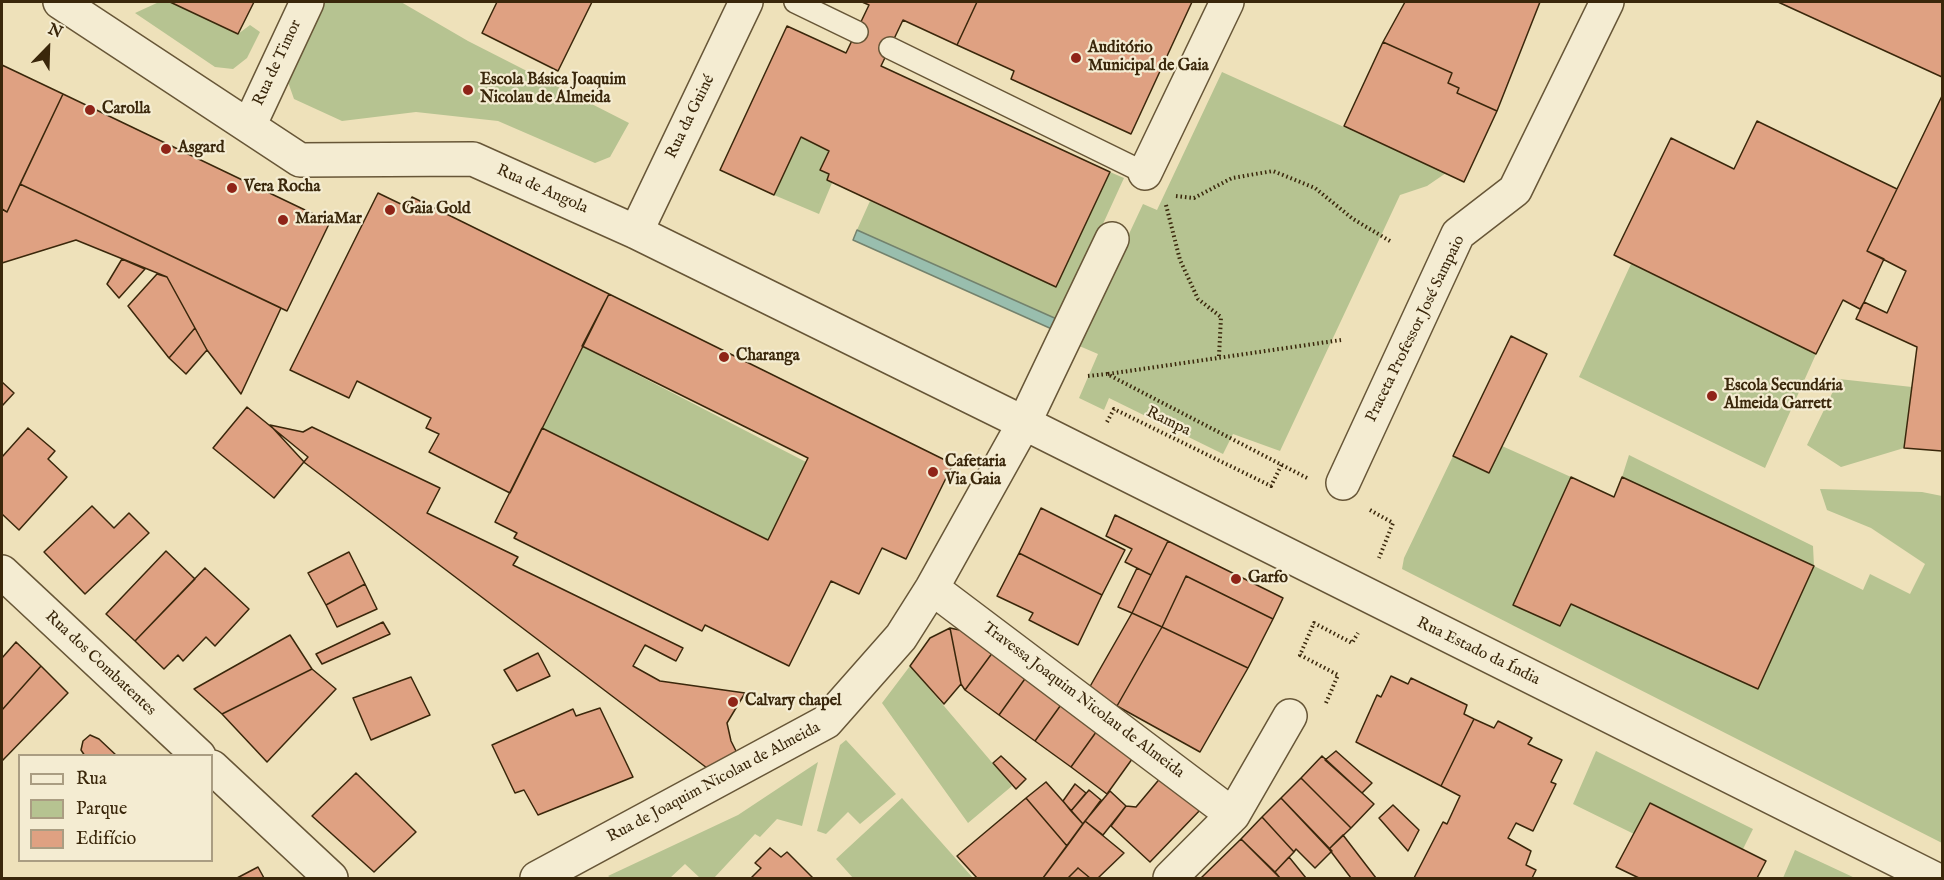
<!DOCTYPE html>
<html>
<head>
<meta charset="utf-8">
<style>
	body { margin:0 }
	#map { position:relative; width:1944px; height:880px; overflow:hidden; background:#eee1ba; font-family:"IM FELL English",serif }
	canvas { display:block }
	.frame { position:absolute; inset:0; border:3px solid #3a270b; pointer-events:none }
	.legend { position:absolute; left:18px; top:754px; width:195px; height:108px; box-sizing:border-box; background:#f4ecd2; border:2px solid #aa9d82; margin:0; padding:8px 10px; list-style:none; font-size:18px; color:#3a270b }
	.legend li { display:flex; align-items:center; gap:12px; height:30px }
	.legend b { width:30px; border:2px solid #aa9d82 }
	.north { position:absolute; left:18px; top:18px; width:60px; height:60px; -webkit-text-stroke:4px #f4ecd2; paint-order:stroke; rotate:23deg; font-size:16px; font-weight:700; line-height:24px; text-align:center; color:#3a270b }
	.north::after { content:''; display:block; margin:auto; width:21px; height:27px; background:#3a270b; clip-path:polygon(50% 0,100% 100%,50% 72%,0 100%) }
</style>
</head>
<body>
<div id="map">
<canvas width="1944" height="880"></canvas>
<div class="frame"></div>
<ul class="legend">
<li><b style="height:8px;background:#f4ecd2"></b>Rua</li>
<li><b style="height:16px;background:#b6c391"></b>Parque</li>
<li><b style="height:16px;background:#dfa182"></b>Edifício</li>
</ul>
<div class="north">N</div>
</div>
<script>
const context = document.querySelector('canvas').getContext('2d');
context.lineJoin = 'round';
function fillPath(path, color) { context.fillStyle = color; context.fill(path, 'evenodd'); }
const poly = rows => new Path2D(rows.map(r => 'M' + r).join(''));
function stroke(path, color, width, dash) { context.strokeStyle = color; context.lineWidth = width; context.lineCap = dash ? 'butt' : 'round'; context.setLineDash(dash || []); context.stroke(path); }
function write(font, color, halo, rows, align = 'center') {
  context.font = font + ' "IM FELL English",serif'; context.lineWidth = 4.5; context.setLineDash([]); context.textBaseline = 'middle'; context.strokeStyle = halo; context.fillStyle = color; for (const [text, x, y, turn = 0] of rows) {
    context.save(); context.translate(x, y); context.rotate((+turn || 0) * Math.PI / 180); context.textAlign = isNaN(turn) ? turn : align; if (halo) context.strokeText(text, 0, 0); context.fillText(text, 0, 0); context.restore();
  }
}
fillPath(poly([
	[159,2,170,2,238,34,250,25,260,32,247,58,233,69,215,67,135,13],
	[325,2,401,2,468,41,629,123,610,157,595,163,498,121,416,112,342,121,294,99,288,82],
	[1222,72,1446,173,1427,186,1400,195,1280,451,1233,434,1223,454,1109,398,1104,410,1079,398,1098,354,1077,345,1143,204,1157,210],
	[801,137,829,151,820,169,829,174,827,180,832,183,819,214,774,195],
	[1110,172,1124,178,1059,320,857,230,870,201,1056,287],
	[1631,264,1816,354,1765,468,1579,377],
	[582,346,806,462,768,540,542,428],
	[1839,379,1912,387,1904,448,1841,467,1807,445],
	[1502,446,1571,477,1513,605,1560,626,1571,604,1758,689,1814,566,1622,477,1629,455,1813,546,1814,566,1863,590,1870,574,1910,594,1925,564,1871,528,1827,510,1820,489,1922,492,1942,496,1942,843,1402,569,1404,558,1453,456,1489,472],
	[910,666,1012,786,968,823,882,703],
	[846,740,896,794,860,824,848,812,826,834,817,831,840,745],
	[1596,751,1753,829,1743,849,1650,803,1634,834,1573,804],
	[818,762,802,826,777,819,760,837,755,834,714,878,700,878,685,864,670,878,611,878,608,876,738,815],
	[902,798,973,878,853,878,836,859],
	[1795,850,1855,878,1783,878]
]), '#b6c391');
const water = poly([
	[857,230,1059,320,1054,330,853,240,857,230]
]);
fillPath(water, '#99beae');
stroke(water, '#73826d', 1.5);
const building = poly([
	[170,2,254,2,238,34,170,2],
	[497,2,592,2,558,71,482,33,497,2],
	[862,2,977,2,957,45,903,20,881,66,1110,172,1056,287,827,180,829,174,820,170,829,151,801,137,774,195,720,170,787,26,846,53,869,5,862,2],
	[977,2,1192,2,1131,134,1011,79,1014,71,957,45,977,2],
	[1405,2,1540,2,1497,111,1457,93,1459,88,1448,83,1452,73,1383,42,1405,2],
	[1778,2,1942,2,1942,77,1778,2],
	[1383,42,1452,73,1448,83,1459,88,1457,93,1497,111,1464,182,1344,126,1383,42],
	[2,65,63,94,7,212,2,209,2,65],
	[63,94,330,222,287,311,20,184,63,94],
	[1942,96,1942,451,1904,448,1917,347,1856,319,1864,302,1887,313,1906,271,1867,251,1942,96],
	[1757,121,1897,189,1867,251,1884,259,1864,302,1860,309,1843,300,1816,354,1614,255,1671,138,1734,169,1757,121],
	[20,184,281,308,241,394,207,350,167,277,76,240,2,263,2,209,7,212,20,184],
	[378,193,407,207,412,197,609,294,510,493,429,452,439,434,426,428,431,418,357,381,349,398,290,370,378,193],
	[122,259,145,269,119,298,107,284,122,259],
	[157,274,167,277,195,328,169,358,128,306,157,274],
	[609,294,953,464,906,559,882,548,859,594,831,581,789,666,705,625,702,631,514,538,517,533,495,522,542,428,768,540,806,462,808,458,582,346,609,294],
	[195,328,207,350,186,374,169,358,195,328],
	[1511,336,1547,354,1489,473,1453,456,1511,336],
	[2,382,14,393,2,406,2,382],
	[247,407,308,457,274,498,213,448,247,407],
	[270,425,303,432,312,427,440,488,427,513,518,557,513,565,683,648,676,661,645,645,633,666,660,681,745,693,727,723,731,741,737,753,707,768,305,463,270,425],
	[28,428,55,451,48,459,67,477,19,530,2,514,2,457,28,428],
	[1571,477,1614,497,1622,477,1814,566,1758,689,1571,604,1560,626,1513,605,1571,477],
	[92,506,114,528,129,513,149,533,85,594,44,552,92,506],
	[1041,508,1125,550,1102,595,1019,553,1041,508],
	[1115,515,1168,541,1151,575,1125,562,1132,549,1106,536,1115,515],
	[1168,541,1283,598,1273,619,1186,576,1162,627,1132,613,1168,541],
	[166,551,195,579,135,641,106,614,166,551],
	[349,552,365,584,326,605,308,573,349,552],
	[1019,553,1102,595,1078,645,1029,620,1033,613,997,596,1019,553],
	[205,568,249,609,215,646,206,637,183,661,178,655,164,669,135,641,205,568],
	[1137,568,1151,575,1132,613,1118,607,1137,568],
	[1186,576,1273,619,1248,668,1162,627,1186,576],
	[365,584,377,609,337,627,326,605,365,584],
	[1132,613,1162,627,1117,706,1088,690,1132,613],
	[383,622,390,634,322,664,316,654,383,622],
	[1162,627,1248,668,1200,752,1117,706,1162,627],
	[950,628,961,684,944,704,910,666,930,638,950,628],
	[950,628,969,632,993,652,965,690,961,684,950,628],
	[290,635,312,669,222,714,194,689,290,635],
	[16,642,41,666,2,710,2,658,16,642],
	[993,652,1027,676,999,715,965,690,993,652],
	[538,653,550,676,517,691,504,670,538,653],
	[41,666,68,693,2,761,2,710,41,666],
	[312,669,336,689,267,762,222,714,312,669],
	[1027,676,1063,702,1035,741,999,715,1027,676],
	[1391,676,1408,684,1411,678,1467,705,1464,714,1474,719,1441,786,1356,742,1377,695,1381,697,1391,676],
	[411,677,430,715,371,740,353,698,411,677],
	[1063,702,1099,728,1071,767,1035,741,1063,702],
	[600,708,633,777,538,815,524,790,515,793,492,745,573,709,576,716,600,708],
	[1474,719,1494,728,1498,721,1532,738,1528,744,1562,760,1551,782,1556,784,1533,831,1516,823,1508,838,1531,851,1526,865,1536,870,1532,878,1414,878,1443,822,1447,824,1460,796,1441,786,1474,719],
	[1099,728,1135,755,1107,794,1071,767,1099,728],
	[90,735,99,739,117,756,85,756,81,750,83,741,90,735],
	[1336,751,1372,783,1362,793,1325,760,1336,751],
	[1001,756,1026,779,1016,789,993,763,1001,756],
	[1322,756,1374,804,1351,828,1301,778,1322,756],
	[356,773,416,832,374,872,312,816,356,773],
	[1162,776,1203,807,1150,862,1111,826,1126,806,1136,807,1162,776],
	[1301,778,1351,828,1329,849,1281,798,1301,778],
	[1046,782,1083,824,1067,846,1026,798,1046,782],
	[1075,784,1086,793,1071,811,1063,801,1075,784],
	[1089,790,1101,800,1083,824,1071,811,1089,790],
	[1110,791,1126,806,1103,835,1085,821,1110,791],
	[1026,798,1067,846,1043,878,977,878,957,856,1026,798],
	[1281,798,1332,851,1315,868,1296,849,1294,852,1262,817,1281,798],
	[1650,803,1766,861,1757,878,1639,878,1616,867,1650,803],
	[1393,805,1419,830,1408,851,1379,818,1393,805],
	[1262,817,1294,852,1275,872,1241,839,1262,817],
	[1085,821,1124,853,1098,878,1090,878,1078,868,1068,878,1043,878,1085,821],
	[1343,835,1376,878,1351,878,1329,849,1343,835],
	[1241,839,1280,878,1201,878,1241,839],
	[770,848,781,857,787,852,813,878,751,878,761,868,755,863,770,848],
	[1289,857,1306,878,1280,878,1275,872,1289,857],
	[258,867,264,878,237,878,258,867],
	[1078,868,1090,878,1068,878,1078,868]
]);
fillPath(building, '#dfa182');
stroke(building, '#3a270b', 1.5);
const service = poly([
	[795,2,857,32],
	[890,48,1145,173]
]);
const pedestrian = poly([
	[1024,423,1112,239]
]);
const minor = poly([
	[60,2,300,160,473,159,636,232,1024,423,1933,878],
	[249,126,307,2],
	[1145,173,1227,2],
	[636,232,746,2],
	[1343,483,1458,234,1515,190,1607,2],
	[2,572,199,756],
	[932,588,1233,815],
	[212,767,331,878],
	[537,878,826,722,901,637,932,588,1024,423],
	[1170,878,1233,815,1290,716]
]);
stroke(service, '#675637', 24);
stroke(pedestrian, '#675637', 36);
stroke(minor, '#675637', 36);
stroke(poly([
	[1176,196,1194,198,1232,178,1273,171,1315,188,1353,219,1390,241],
	[1166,205,1180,260,1198,299,1221,317,1219,356],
	[1108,374,1341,340],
	[1088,376,1107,374,1307,478],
	[1107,422,1114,409,1271,486,1282,464],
	[1370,510,1393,523,1379,558],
	[1326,703,1338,675,1300,655,1314,623,1352,643,1358,633]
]), '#3a270b', 4, [1.5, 3]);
stroke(service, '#f4ecd2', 21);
stroke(pedestrian, '#f4ecd2', 33);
stroke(minor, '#f4ecd2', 33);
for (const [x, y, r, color] of [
	[1076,58,6,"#8f2418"],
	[468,90,6,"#8f2418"],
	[90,110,6,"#8f2418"],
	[166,149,6,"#8f2418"],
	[232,188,6,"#8f2418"],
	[390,210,6,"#8f2418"],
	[283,220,6,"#8f2418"],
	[724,357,6,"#8f2418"],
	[1712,396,6,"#8f2418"],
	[933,472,6,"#8f2418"],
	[1236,579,6,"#8f2418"],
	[733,702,6,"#8f2418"]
]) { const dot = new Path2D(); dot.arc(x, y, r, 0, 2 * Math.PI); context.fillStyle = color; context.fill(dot); stroke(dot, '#f4ecd2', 2); }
write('bold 16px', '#3a270b', '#f4ecd2', [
	["Auditório",1088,49],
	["Municipal de Gaia",1088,67],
	["Escola Básica Joaquim",480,81],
	["Nicolau de Almeida",480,99],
	["Carolla",102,110],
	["Asgard",178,149],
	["Vera Rocha",244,188],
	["Gaia Gold",402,210],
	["MariaMar",295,220],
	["Charanga",736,357],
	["Escola Secundária",1724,387],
	["Almeida Garrett",1724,405],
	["Cafetaria",945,463],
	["Via Gaia",945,481],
	["Garfo",1248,579],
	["Calvary chapel",745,702]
], 'left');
write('16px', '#3a270b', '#f4ecd2', [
	["Rua de Timor",278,63,-65],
	["Rua da Guiné",691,117,-64],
	["Rua de Angola",542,190,24],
	["Praceta Professor José Sampaio",1416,329,-64],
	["Rampa",1168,422,26],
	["Rua Estado da Índia",1478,652,26],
	["Rua dos Combatentes",100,664,43],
	["Travessa Joaquim Nicolau de Almeida",1083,701,37],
	["Rua de Joaquim Nicolau de Almeida",714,783,-28]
]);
</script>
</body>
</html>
